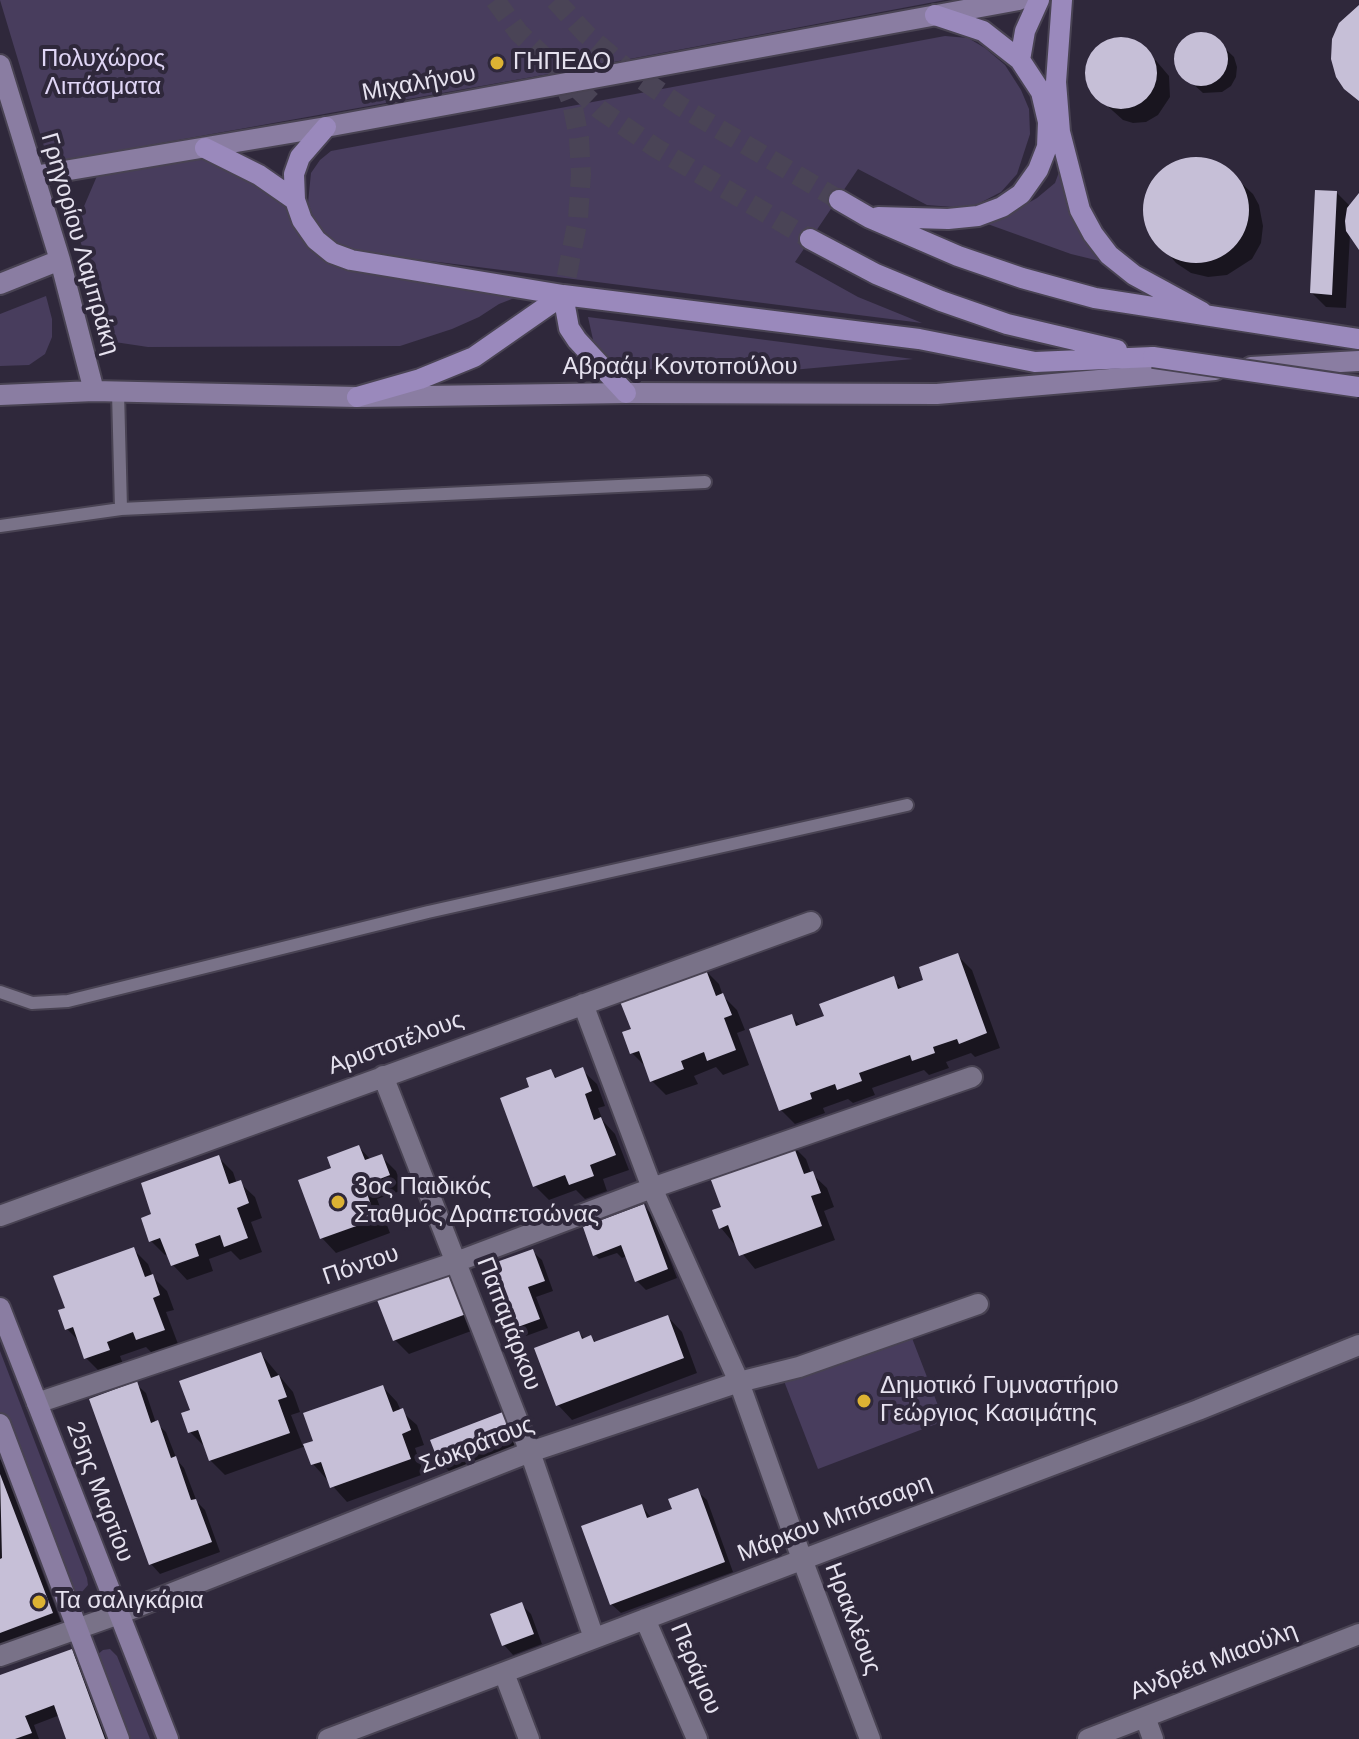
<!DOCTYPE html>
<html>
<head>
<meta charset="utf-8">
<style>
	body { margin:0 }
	canvas { display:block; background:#2f283b }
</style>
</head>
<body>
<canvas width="1359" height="1739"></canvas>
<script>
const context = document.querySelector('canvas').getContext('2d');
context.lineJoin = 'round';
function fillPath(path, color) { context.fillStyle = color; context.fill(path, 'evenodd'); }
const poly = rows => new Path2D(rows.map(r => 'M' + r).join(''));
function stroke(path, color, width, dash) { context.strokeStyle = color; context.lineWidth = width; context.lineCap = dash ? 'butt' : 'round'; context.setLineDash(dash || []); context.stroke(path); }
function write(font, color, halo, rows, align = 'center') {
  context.font = font + ' "DM Sans",sans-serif'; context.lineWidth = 8; context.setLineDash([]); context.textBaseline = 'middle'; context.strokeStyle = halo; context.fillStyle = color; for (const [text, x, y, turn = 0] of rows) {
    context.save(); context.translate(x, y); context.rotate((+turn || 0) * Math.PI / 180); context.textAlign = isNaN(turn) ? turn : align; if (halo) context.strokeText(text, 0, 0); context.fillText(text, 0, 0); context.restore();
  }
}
fillPath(poly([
	[0,0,945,0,560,72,49,163],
	[945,36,968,38,985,48,1005,65,1021,90,1029,109,1030,134,1017,174,1001,192,976,205,953,207,927,205,858,169,795,262,858,297,922,323,351,251,330,240,318,229,308,203,311,173,320,160,331,151],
	[190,159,217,161,281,200,301,236,517,297,499,304,479,317,452,329,400,346,148,347,108,341,76,225,97,176,110,169],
	[1062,164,1108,263,1071,254,982,222,1014,211,1037,198,1055,183],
	[46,296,52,319,52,337,45,354,29,365,0,366,0,314],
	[588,317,913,359,781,371,622,369,594,344],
	[910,1333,944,1421,818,1469,784,1381],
	[0,1351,87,1578,88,1585,81,1593,74,1593,66,1585,0,1413],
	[110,1649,117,1656,150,1739,126,1739,97,1655,103,1650]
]), '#483d5d');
fillPath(poly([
	[1201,34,1213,37,1234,57,1237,67,1236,77,1231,86,1222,92,1203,93,1181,73,1177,53,1181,45,1191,36],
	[1127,39,1137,42,1147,50,1169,76,1170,97,1158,115,1146,122,1133,123,1123,120,1094,94,1088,81,1087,66,1097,48,1105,42],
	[1182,161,1210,161,1224,167,1253,194,1259,205,1263,226,1261,243,1252,259,1227,275,1208,277,1191,273,1176,263,1150,232,1145,210,1147,196,1154,182,1167,168],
	[1337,193,1351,207,1359,197,1359,248,1350,234,1346,308,1326,307,1312,293],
	[957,955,972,970,1000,1048,975,1057,971,1053,946,1062,949,1068,929,1075,924,1070,872,1088,875,1095,853,1103,848,1099,823,1108,825,1113,795,1124,781,1110,791,1016,801,1026,826,1017,893,979,903,989,926,981],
	[704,969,719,984,723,996,737,1010,745,1030,737,1033,749,1065,723,1075,716,1067,694,1076,698,1084,666,1095,652,1081,647,1068,632,1053,633,1030],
	[582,1070,597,1084,605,1106,598,1108,603,1121,615,1134,629,1170,603,1179,607,1191,585,1199,576,1190,549,1200,535,1186,532,1088,551,1072,558,1079],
	[791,1144,806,1159,811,1173,827,1188,834,1207,824,1211,835,1240,755,1269,721,1228,723,1208],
	[359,1147,371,1160,381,1156,396,1171,403,1190,377,1199,390,1233,336,1253,322,1238,333,1169],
	[218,1157,233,1172,237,1184,240,1183,255,1197,262,1218,251,1222,262,1252,240,1260,231,1251,209,1259,213,1271,187,1280,173,1265,169,1254,165,1255,151,1241,154,1215],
	[644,1206,653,1216,677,1278,646,1290,636,1280,627,1256,622,1258,617,1253,599,1259,595,1255],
	[133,1249,148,1264,153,1277,167,1291,174,1310,166,1312,178,1344,153,1354,146,1347,120,1356,123,1364,100,1372,86,1358,80,1342,67,1329],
	[532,1251,542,1260,553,1291,536,1297,548,1328,526,1336,516,1327],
	[453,1274,482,1327,409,1354,395,1340],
	[668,1317,682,1332,697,1373,572,1420,558,1405,579,1333,586,1340,591,1337,597,1343],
	[261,1354,293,1392,300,1412,291,1415,303,1446,316,1442,383,1387,397,1402,401,1411,417,1425,424,1445,415,1448,424,1474,347,1502,313,1464,306,1446,225,1475,210,1460,204,1446,190,1432,192,1411],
	[136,1384,146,1393,156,1423,166,1432,177,1460,184,1468,197,1502,205,1510,220,1552,160,1574,151,1564],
	[507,1413,525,1443,450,1472,440,1462],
	[0,1459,4,1464,36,1549,34,1550,61,1622,0,1645],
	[697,1491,707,1500,733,1572,621,1613,611,1604,642,1506,652,1519,675,1510],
	[521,1604,531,1614,542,1644,513,1655,504,1645],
	[71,1651,81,1660,109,1739,69,1739,60,1715,34,1725,39,1739,0,1739,0,1677]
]), '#0007');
fillPath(poly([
	[1359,5,1359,101,1344,89,1336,77,1331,59,1332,39,1339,23],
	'1174 59a27 27 0 1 1 54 0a27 27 0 1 1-54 0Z',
	'1085 73a36 36 0 1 1 72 0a36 36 0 1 1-72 0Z',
	'1143 210a53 53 0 1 1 106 0a53 53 0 1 1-106 0Z',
	[1315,190,1337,191,1332,295,1310,293],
	[1359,193,1359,250,1346,231,1345,221,1347,208],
	[958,953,987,1033,959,1044,957,1039,933,1047,935,1053,912,1061,910,1055,859,1073,862,1081,837,1090,835,1084,810,1093,812,1099,779,1111,749,1029,792,1014,796,1026,824,1016,819,1004,894,976,898,989,923,980,919,967],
	[705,967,716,996,723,993,732,1015,724,1018,736,1050,707,1061,704,1052,681,1061,684,1069,650,1082,639,1051,630,1054,622,1032,631,1029,619,999],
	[583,1067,592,1091,585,1094,594,1120,601,1117,616,1155,590,1165,594,1176,569,1185,565,1175,533,1187,500,1098,529,1087,526,1078,551,1069,555,1078],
	[792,1142,804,1174,813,1171,821,1193,811,1196,822,1226,739,1256,728,1225,719,1229,712,1210,721,1207,708,1172],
	[359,1145,365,1160,382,1154,390,1175,364,1185,376,1219,320,1239,298,1180,331,1168,327,1157],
	[219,1155,229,1184,241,1180,249,1203,237,1208,248,1238,224,1247,220,1235,195,1244,199,1256,171,1266,160,1238,149,1242,141,1218,151,1214,141,1183],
	[644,1204,668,1269,635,1282,621,1245,593,1256,583,1227],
	[134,1247,145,1277,153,1274,160,1295,153,1298,165,1330,136,1340,133,1332,107,1342,110,1350,84,1359,73,1327,65,1330,58,1310,65,1308,53,1276],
	[533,1249,545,1281,528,1287,540,1319,515,1328,491,1264],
	[454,1271,469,1313,393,1341,377,1300],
	[668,1315,684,1358,556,1406,534,1348,579,1331,582,1339,591,1335,594,1342],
	[261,1352,271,1378,279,1375,287,1397,278,1400,290,1433,209,1461,198,1430,188,1433,181,1413,190,1410,179,1381],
	[137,1381,151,1423,158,1420,171,1458,176,1456,191,1500,196,1499,212,1542,149,1565,89,1399],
	[383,1385,393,1412,403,1408,411,1430,402,1434,411,1459,330,1488,321,1462,311,1465,303,1444,313,1441,303,1413],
	[508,1410,516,1434,439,1463,430,1440],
	[0,1474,53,1613,0,1633,0,1559,2,1558],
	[698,1488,725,1562,610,1605,581,1526,642,1504,647,1518,672,1509,668,1499],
	[522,1602,534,1634,502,1646,490,1614],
	[72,1649,105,1739,66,1739,54,1705,25,1716,32,1733,15,1739,0,1739,0,1675]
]), '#c6bfd7');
stroke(poly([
	[495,0,519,33,599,109,656,148,810,239],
	[555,0,586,34,628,70,682,107,839,200],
	[563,80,572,103,579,138,581,174,578,219,563,295]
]), '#4a4456', 20, [20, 10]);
const lane = poly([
	[118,392,121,509,705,482],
	[0,526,121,509],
	[0,992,32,1003,68,1001,428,912,907,805]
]);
const street = poly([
	[583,1004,652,1188,739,1382,802,1559,870,1739],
	[383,1076,530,1452,594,1638],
	[0,1216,811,922],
	[37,1403,456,1262,652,1188,972,1077],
	[645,1619,697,1739],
	[0,1656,119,1614,530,1452,739,1382,799,1367,978,1304],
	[504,1673,529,1739],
	[1145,1717,1153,1739],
	[328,1739,1198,1410,1359,1345],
	[1088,1739,1359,1634]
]);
const secondary = poly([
	[0,65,60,260,94,391],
	[34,176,326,127,1019,0],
	[0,284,60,260],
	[1251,367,1359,361],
	[0,395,94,391,357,397,626,393,937,394,1215,370],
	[0,1308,168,1739],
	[0,1424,119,1739]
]);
const primary = poly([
	[1062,0,1056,82,1060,132,1080,210,1093,234,1109,255,1134,275,1202,312],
	[1020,60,1025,31,1039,0],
	[326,127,300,157,294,174,295,200,302,220,316,240,332,253,351,260,563,295,919,339,1035,362,1153,357],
	[205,148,259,175,295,200],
	[839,200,870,218,958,256,1022,278,1095,298,1359,339],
	[878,217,948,219,978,216,1002,207,1021,194,1038,170,1047,147,1048,122,1041,92,1020,60,983,31,935,15],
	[810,239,876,274,941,301,1007,324,1117,350],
	[357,397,420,379,474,357,563,295,569,328,577,340,626,393]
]);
stroke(lane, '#494353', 16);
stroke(street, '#494353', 24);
stroke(secondary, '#494353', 24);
stroke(primary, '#494353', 24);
stroke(lane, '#797288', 12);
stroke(street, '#797288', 20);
stroke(secondary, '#8a7da2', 20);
stroke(primary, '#9a89bc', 20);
const primaryBridge = poly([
	[1153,357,1359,387]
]);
stroke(primaryBridge, '#494353', 24, []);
stroke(primaryBridge, '#9a89bc', 20);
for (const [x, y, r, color] of [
	[497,63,8,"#dcb233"],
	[338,1202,8,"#dcb233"],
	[864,1401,8,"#dcb233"],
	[39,1602,8,"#dcb233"]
]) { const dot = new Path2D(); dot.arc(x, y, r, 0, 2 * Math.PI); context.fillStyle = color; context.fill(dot); stroke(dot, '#2f283b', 3); }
write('24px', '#e0d6f6', '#2f283b', [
	["Πολυχώρος",103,60],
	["Λιπάσματα",103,88]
]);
write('24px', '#e6e2ef', '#2f283b', [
	["ΓΗΠΕΔΟ",513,63],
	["3ος Παιδικός",354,1188],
	["Σταθμός Δραπετσώνας",354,1216],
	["Δημοτικό Γυμναστήριο",880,1387],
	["Γεώργιος Κασιμάτης",880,1415],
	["Τα σαλιγκάρια",55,1602]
], 'left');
write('24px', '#e6e2ef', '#2f283b', [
	["Μιχαλήνου",419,84,-10],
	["Γρηγορίου Λαμπράκη",79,244,74],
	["Αβραάμ Κοντοπούλου",680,368],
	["Αριστοτέλους",396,1044,-20],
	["Πόντου",361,1266,-19],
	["Παπαμάρκου",508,1324,69],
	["Σωκράτους",477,1446,-21],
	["25ης Μαρτίου",99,1492,69],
	["Μάρκου Μπότσαρη",835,1519,-21],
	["Ηρακλέους",852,1619,69],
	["Ανδρέα Μιαούλη",1214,1662,-21],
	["Περάμου",695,1669,67]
]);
</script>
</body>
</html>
